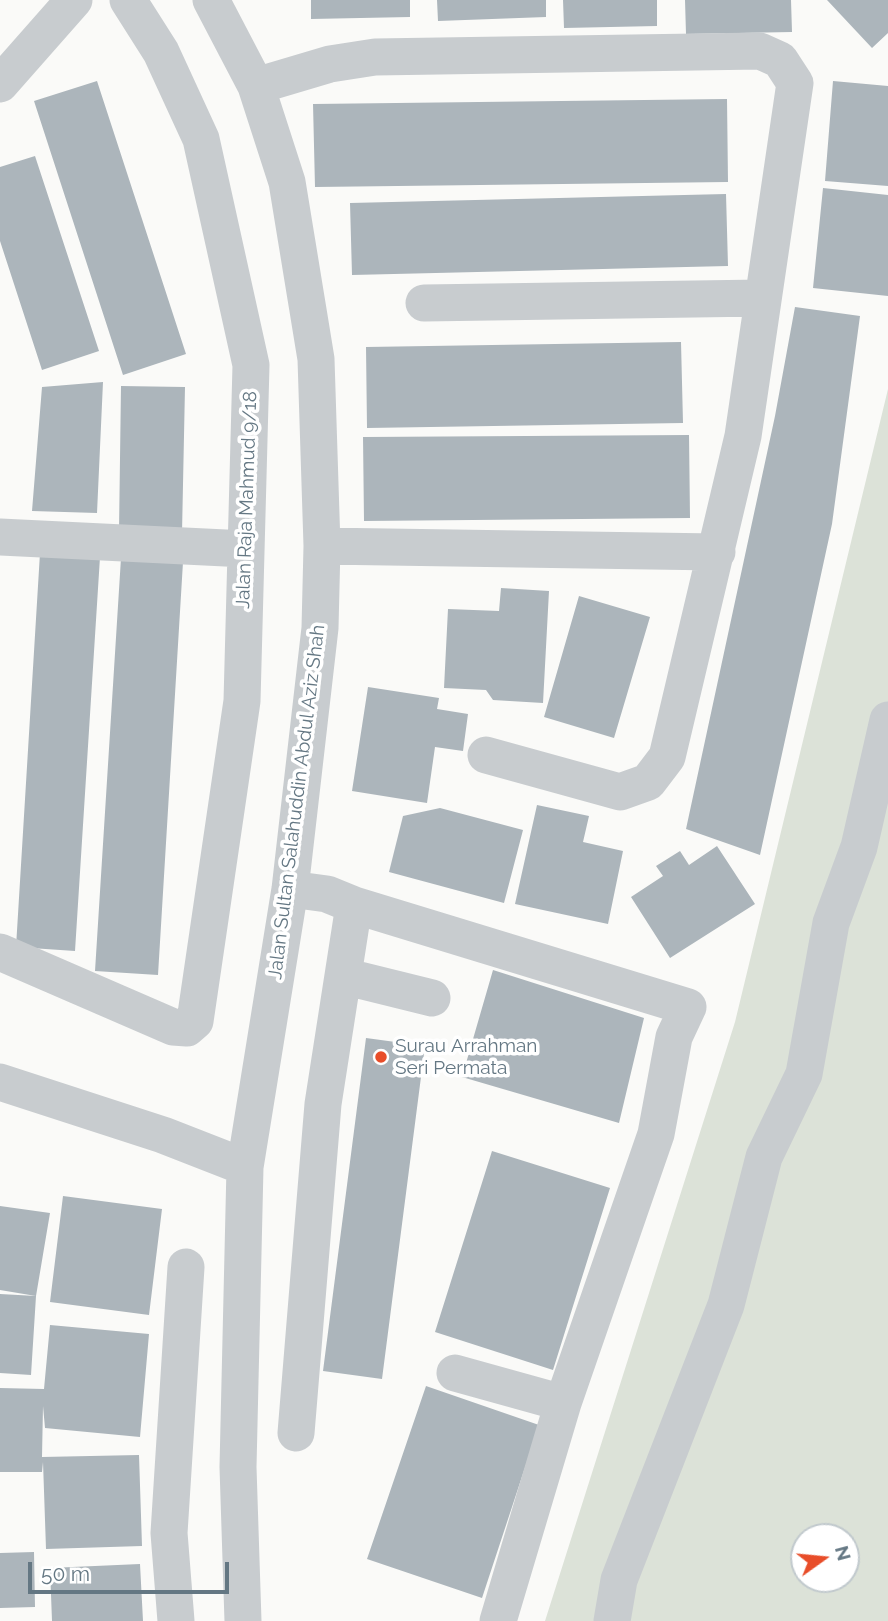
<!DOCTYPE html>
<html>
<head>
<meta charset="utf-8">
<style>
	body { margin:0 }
	#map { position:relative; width:888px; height:1621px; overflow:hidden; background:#fafaf8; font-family:Raleway,sans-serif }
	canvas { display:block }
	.north { position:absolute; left:790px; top:1523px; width:70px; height:70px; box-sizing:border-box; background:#fff; border:2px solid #c1c9cd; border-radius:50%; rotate:75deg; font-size:19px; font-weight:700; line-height:28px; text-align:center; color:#647783 }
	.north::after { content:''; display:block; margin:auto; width:24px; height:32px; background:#e84d29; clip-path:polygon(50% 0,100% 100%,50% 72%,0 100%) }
	.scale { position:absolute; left:28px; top:1562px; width:201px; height:32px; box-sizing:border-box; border:4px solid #647783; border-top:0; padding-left:9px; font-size:21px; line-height:24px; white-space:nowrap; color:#647783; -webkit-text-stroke:5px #fff; paint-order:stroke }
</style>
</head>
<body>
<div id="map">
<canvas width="888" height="1621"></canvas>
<div class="north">N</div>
<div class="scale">50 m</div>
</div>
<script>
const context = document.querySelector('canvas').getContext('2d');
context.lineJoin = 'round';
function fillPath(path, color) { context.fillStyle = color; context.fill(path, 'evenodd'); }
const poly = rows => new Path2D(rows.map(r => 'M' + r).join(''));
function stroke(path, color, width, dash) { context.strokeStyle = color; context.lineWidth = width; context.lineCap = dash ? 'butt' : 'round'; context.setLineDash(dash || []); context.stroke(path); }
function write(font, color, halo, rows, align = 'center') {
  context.font = font + ' Raleway,sans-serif'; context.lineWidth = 7; context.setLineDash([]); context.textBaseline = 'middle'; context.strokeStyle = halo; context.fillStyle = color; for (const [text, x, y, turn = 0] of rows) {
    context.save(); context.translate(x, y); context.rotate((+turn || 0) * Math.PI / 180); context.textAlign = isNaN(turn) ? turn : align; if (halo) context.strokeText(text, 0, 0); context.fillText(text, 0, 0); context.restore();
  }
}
fillPath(poly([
	[888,389,888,1621,545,1621,735,1022],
	[804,1537,846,1537,846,1579,804,1579]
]), '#dce2d8');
fillPath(poly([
	[311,0,410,0,410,17,311,19],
	[437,0,546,0,546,17,438,21],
	[563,0,657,0,657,26,564,28],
	[685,0,791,0,792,32,686,34],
	[827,0,888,0,888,33,872,48],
	[97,81,186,354,123,375,34,101],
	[833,81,888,86,888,186,825,181],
	[727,99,728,182,315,187,313,104],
	[35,156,99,351,42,370,0,241,0,167],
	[823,188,888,195,888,296,813,288],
	[726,194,728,266,352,275,350,203],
	[795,307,860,316,832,524,760,855,686,829,775,416],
	[681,342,683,423,367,428,366,347],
	[103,382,97,513,32,511,42,387],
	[121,386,185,387,182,533,119,531],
	[689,435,690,518,364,521,363,437],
	[40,553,100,557,75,951,16,947],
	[121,558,183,562,158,975,95,971],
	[501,588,549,591,543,703,493,700,486,690,444,688,448,609,499,611],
	[579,596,650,617,614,738,544,717],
	[368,687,439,698,437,709,468,714,463,751,435,747,427,803,352,791],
	[537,805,589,816,583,842,623,851,608,924,515,904],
	[440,808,523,830,504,903,389,872,403,816],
	[717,846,755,904,670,958,631,897,663,876,656,866,680,851,689,865],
	[493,970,644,1018,619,1123,462,1077],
	[366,1038,425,1046,382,1379,323,1371],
	[492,1151,610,1188,553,1370,435,1332],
	[63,1196,162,1209,149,1315,50,1302],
	[0,1206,50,1213,36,1296,31,1375,0,1373,0,1294,36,1296,0,1290],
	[50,1325,149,1334,140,1437,45,1428,43,1406,42,1457,139,1455,142,1546,46,1549,43,1462,42,1472,0,1472,0,1388,44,1389],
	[426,1386,539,1425,482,1598,367,1559],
	[34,1552,35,1607,0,1608,0,1553],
	[140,1564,143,1621,52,1621,50,1568]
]), '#acb5bb');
stroke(poly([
	[211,0,256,86,287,182,316,359,322,546,320,628,290,889,245,1167,238,1467,243,1621],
	[0,84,74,0],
	[256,86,330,64,375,57,760,51,780,60,795,83,743,436,667,757,648,782,620,792,486,755],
	[424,303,762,298],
	[0,537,246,549],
	[322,546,717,552],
	[290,889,327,894,354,905,688,1007,674,1037,656,1134,563,1403,498,1621],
	[0,952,173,1027,187,1028,195,1021,242,701,251,365,201,139,161,52,128,0],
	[343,976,432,998],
	[0,1082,163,1135,245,1167],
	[455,1373,563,1403],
	[296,1433,323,1104,354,905],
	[176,1621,169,1533,186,1267],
	[612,1621,619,1580,726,1305,764,1157,804,1074,831,923,859,847,888,720]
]), '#c8cccf', 37);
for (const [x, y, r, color] of [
	[381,1057,7,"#e84d29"]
]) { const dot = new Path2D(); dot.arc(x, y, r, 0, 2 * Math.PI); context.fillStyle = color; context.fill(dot); stroke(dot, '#fff', 2.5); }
write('19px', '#647783', '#fff', [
	["Jalan Raja Mahmud 9/18",247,500,-88],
	["Jalan Sultan Salahuddin Abdul Aziz Shah",297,802,-83]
]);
write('19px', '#647783', '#fff', [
	["Surau Arrahman",395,1046],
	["Seri Permata",395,1068]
], 'left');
</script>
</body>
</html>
